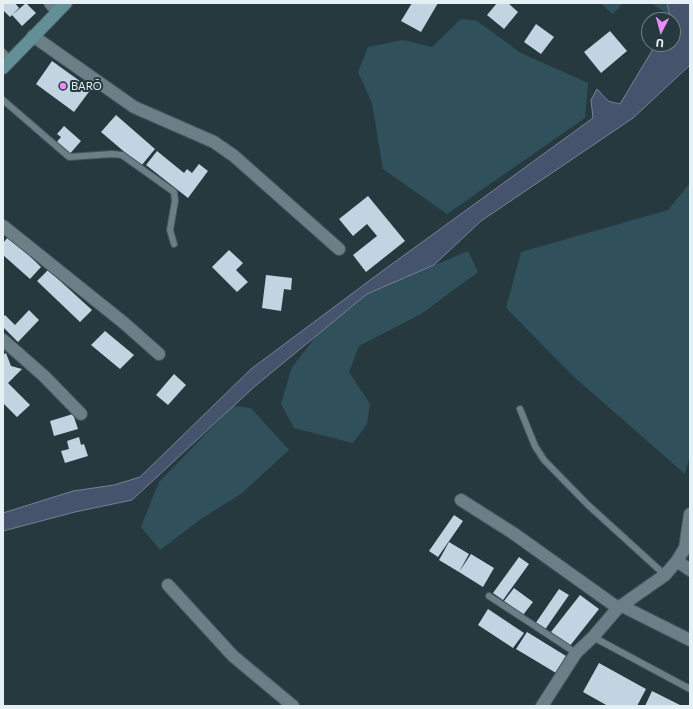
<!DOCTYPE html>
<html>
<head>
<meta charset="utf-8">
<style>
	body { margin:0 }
	#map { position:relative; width:693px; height:709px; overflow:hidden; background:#26393f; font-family:Commissioner,sans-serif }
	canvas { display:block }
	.frame { position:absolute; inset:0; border:4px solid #e4f0f4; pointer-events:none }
	.north { position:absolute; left:641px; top:12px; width:40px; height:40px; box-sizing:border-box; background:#26393f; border:1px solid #728287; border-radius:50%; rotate:186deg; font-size:11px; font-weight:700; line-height:16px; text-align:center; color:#e4f0f4 }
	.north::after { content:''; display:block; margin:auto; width:14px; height:18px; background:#ec8cfb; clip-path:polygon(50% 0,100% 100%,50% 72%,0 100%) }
</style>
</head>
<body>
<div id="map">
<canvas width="693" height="709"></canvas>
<div class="frame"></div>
<div class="north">U</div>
</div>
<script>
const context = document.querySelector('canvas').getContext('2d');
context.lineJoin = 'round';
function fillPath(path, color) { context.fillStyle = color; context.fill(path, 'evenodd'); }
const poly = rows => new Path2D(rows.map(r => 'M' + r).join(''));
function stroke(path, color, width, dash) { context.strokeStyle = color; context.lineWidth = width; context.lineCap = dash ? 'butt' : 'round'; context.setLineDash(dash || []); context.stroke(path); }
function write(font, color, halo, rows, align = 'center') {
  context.font = font + ' Commissioner,sans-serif'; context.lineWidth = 4; context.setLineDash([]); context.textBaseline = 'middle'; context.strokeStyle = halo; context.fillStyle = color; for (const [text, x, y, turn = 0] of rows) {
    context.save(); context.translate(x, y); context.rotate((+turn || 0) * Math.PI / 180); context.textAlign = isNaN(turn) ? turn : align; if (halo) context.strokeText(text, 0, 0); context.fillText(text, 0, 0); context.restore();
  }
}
fillPath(poly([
	[600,3,623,3,613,14],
	[651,3,667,3,670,16],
	[461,19,477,21,521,53,588,83,585,118,447,214,383,169,372,103,358,72,368,47,403,40,432,47],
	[690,183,690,455,685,474,573,376,506,308,521,252,668,210],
	[468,251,478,272,421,314,359,346,349,372,370,404,367,424,353,443,294,428,281,404,292,367,317,335,367,294],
	[233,406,251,408,289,450,242,493,201,519,160,550,141,527,159,482]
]), '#30515c');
const water = poly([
	[667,3,690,3,690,65,633,118,481,221,434,265,367,294,254,387,132,500,75,512,3,531,3,513,73,491,114,485,140,477,251,369,381,272,593,118,591,100,597,89,608,101,620,104,656,44,673,44,673,20,668,20,670,16,667,3]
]);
fillPath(water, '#45536c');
stroke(water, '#758295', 1);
fillPath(poly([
	[3,3,15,3,19,8,10,17,3,10],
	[26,3,36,13,22,26,12,15],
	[412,3,438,3,421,32,401,21],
	[497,3,508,3,518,12,504,29,487,15],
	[536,24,554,37,541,54,524,42],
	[610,31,627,51,601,73,584,52],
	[52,61,91,89,74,112,36,84],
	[116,115,155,149,141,166,101,132],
	[64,126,81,141,68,156,55,144,61,137,57,134],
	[157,151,184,173,187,169,192,173,199,164,208,171,188,198,146,165],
	[368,196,405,241,366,272,353,255,377,236,367,224,353,236,339,219],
	[9,236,41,267,30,279,3,255,3,243],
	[229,250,243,263,236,270,248,282,237,292,212,267],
	[48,270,92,310,80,322,37,281],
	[266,275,292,278,291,290,284,289,281,311,262,308],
	[29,310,39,320,18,342,3,327,3,317,5,315,15,325],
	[105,331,134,355,120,369,91,345],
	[6,353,11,366,22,369,8,383,30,405,17,417,3,403,3,355],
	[174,374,186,385,168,405,156,395],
	[73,414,78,429,54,436,50,421],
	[79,437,81,445,84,444,88,456,65,463,61,451,69,449,67,441],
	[454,515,463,521,438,557,429,551],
	[449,542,469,554,459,572,439,560],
	[471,554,494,568,483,587,459,572],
	[519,557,529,564,503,600,493,593],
	[514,588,533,602,523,615,504,601],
	[559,589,569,595,544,631,535,624],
	[580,595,599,609,569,647,551,632],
	[488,609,524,633,513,648,478,625],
	[527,632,566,656,556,673,516,649],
	[599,663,646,689,637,706,608,706,583,692],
	[652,691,682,706,645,706]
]), '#c2d3e1');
const lane = poly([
	[3,52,11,60],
	[3,100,69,157,112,154,122,155,174,192,175,201,170,230,174,244],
	[520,409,535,446,544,460,588,505,665,575],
	[489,596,576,653],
	[593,637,690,689]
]);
const street = poly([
	[50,3,57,11],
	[33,36,134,107,214,142,234,156,339,249],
	[3,226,124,323,159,354],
	[3,340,44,376,81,414],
	[461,500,513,533,618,608],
	[677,561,690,570],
	[168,585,233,656,293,706],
	[622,606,690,640],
	[542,706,576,653,593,637,618,608,665,575,677,561,685,548,690,514]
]);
const secondary = poly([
	[3,68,66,3]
]);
stroke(lane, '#46565c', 8);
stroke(street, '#46565c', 14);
stroke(secondary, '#46565c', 14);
stroke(lane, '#6a7f86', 6);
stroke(street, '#6a7f86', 12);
stroke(secondary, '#639096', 12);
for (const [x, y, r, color] of [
	[63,86,4,"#ec8cfb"]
]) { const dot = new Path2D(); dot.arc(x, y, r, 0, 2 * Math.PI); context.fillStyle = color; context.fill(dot); stroke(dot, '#26393f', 1.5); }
write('11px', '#e4f0f4', '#26393f', [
	["BARŌ",71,86]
], 'left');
</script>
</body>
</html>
